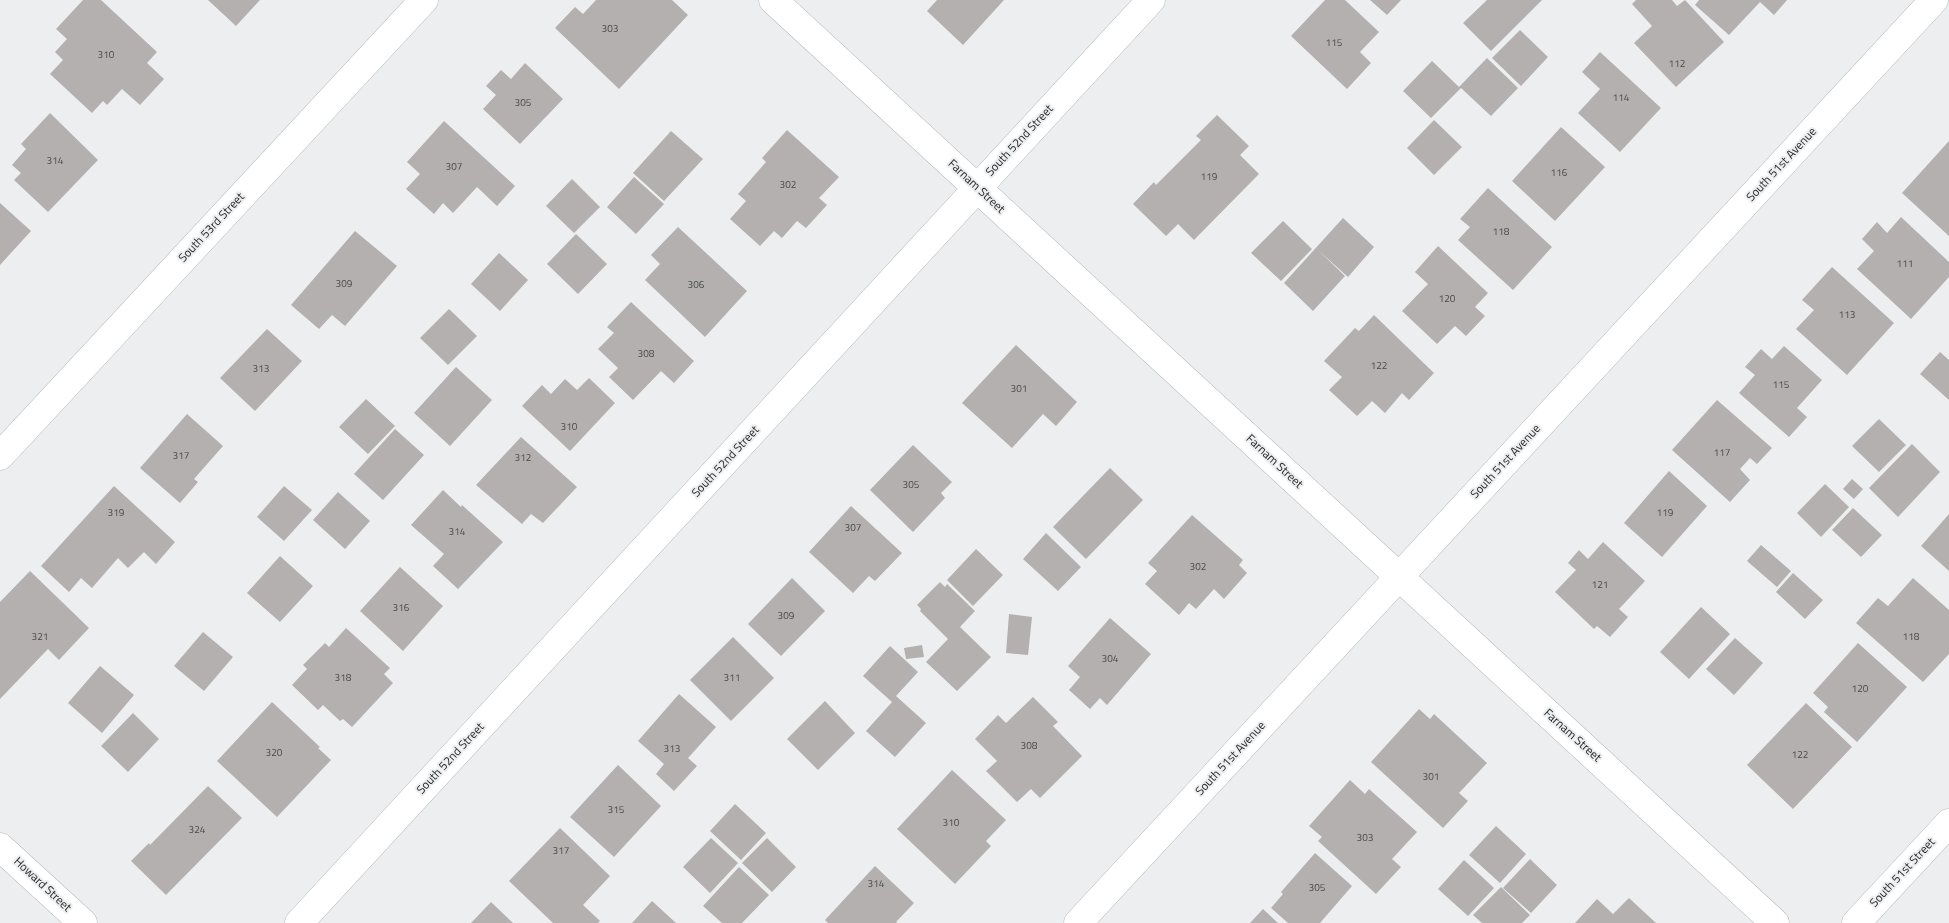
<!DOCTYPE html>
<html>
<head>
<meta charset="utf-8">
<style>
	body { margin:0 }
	canvas { display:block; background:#edeef0 }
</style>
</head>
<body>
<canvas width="1949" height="923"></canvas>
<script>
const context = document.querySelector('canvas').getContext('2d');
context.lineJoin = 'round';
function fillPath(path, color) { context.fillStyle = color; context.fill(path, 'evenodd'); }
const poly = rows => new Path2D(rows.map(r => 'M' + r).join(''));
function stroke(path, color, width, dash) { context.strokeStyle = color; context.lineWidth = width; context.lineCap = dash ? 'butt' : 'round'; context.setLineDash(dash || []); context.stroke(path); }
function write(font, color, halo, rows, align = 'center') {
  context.font = font + ' "Titillium Web",sans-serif'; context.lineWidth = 4; context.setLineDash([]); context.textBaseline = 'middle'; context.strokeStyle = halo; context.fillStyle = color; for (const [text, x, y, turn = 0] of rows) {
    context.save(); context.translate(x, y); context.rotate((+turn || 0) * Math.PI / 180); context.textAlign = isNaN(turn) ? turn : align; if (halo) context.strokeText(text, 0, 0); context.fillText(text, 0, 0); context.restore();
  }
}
fillPath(poly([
	[83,0,101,0,157,52,147,63,164,79,140,105,122,89,107,105,103,101,92,113,50,74,63,60,55,52,67,39,56,29],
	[208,0,260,0,236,26],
	[596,0,672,0,688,15,619,89,555,28,575,7,583,14],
	[937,0,1004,0,963,45,927,11],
	[1325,0,1345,0,1379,32,1360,52,1371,63,1347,89,1291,36],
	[1370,0,1401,0,1387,15],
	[1487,0,1542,0,1491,51,1463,23],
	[1636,0,1672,0,1677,6,1685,0,1724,42,1676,87,1634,43,1652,26,1632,4],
	[1699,0,1787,0,1774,15,1760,2,1729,35,1695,5],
	[1520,30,1548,57,1521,86,1492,58],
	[1600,52,1661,108,1620,152,1578,113,1600,89,1582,72],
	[1487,58,1518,88,1491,116,1461,88,1431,118,1403,91,1432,61,1459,87],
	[525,63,563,99,520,144,483,109,496,95,486,86,501,70,511,79],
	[50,113,98,160,48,212,14,180,21,173,12,165,26,149,21,144],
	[1217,115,1249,146,1240,155,1259,174,1194,240,1178,224,1166,236,1133,204,1154,182,1156,185,1201,140,1196,136],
	[1434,120,1462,147,1434,175,1407,148],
	[444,121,515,186,497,206,477,187,453,213,443,203,434,214,406,189,420,174,407,162],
	[1561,127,1605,167,1555,221,1512,181],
	[787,130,839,177,819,198,827,205,806,228,797,221,782,238,774,231,760,246,730,219,746,201,738,194,766,162,762,158],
	[671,131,703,159,664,201,633,173],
	[1949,141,1949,236,1902,193],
	[634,177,664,204,636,234,607,207],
	[572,179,600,207,574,233,546,206],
	[1488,188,1552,247,1513,290,1458,240,1470,227,1460,219],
	[0,203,31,231,0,265],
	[1901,217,1949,262,1949,277,1911,319,1857,269,1874,251,1862,239,1877,222,1887,233],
	[1343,218,1374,247,1348,277,1318,250,1345,276,1313,311,1284,283],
	[1283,221,1312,249,1281,281,1251,253],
	[678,227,747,291,705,337,645,280,660,264,651,255],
	[355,231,397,266,345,326,332,315,319,329,291,305],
	[576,234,607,264,578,294,547,264],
	[1438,246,1488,293,1475,307,1485,316,1466,336,1455,326,1437,344,1402,311,1428,284,1415,272],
	[499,253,528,280,500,311,471,284],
	[1832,267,1894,323,1847,375,1796,329,1814,310,1802,300],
	[631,302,694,361,674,383,661,371,633,400,609,377,618,368,598,349,614,333,607,327],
	[449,309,477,336,448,365,420,338],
	[1374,315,1434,373,1409,400,1402,393,1385,413,1372,401,1357,416,1329,390,1342,377,1324,361,1355,328,1359,331],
	[267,329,302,361,255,411,220,378],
	[1016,345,1077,402,1056,426,1043,414,1012,448,962,403],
	[1784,346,1822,380,1797,408,1807,417,1789,437,1739,393,1755,375,1745,367,1761,349,1772,359],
	[1940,352,1949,360,1949,400,1920,374],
	[456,367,492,400,450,446,414,413],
	[589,378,615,403,570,451,522,406,542,385,551,394,565,379,577,390],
	[366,399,395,426,368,454,339,427],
	[1717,400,1772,448,1757,464,1750,458,1740,469,1750,480,1730,502,1672,450],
	[187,414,223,446,194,479,198,482,180,503,140,468],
	[1879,419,1906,445,1879,472,1852,446],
	[395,429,424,455,383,500,354,474],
	[521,437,577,487,543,523,531,514,522,524,476,485],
	[1912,444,1940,472,1898,517,1869,488],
	[913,445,952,482,941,493,945,498,913,532,870,490],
	[1110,468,1143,500,1086,559,1053,527],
	[1669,471,1707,506,1662,557,1624,523],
	[1852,479,1863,489,1854,499,1843,489],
	[1825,484,1849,507,1821,537,1797,513],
	[114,486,175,542,156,564,144,552,128,568,118,558,92,588,81,578,69,592,41,566],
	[284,486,312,510,284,541,257,517],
	[443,490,461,507,462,505,503,542,458,589,433,566,444,554,411,525],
	[338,492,370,521,345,549,313,520],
	[851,506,902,553,875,581,869,576,853,593,809,552],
	[1853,508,1882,535,1861,557,1832,530],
	[1949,514,1949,571,1921,546],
	[1192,515,1243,560,1239,565,1247,573,1224,599,1214,589,1196,609,1189,603,1179,615,1145,584,1157,571,1148,563],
	[1046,533,1081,567,1058,591,1023,559],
	[1603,542,1645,581,1619,609,1628,617,1610,637,1597,626,1594,629,1555,592,1576,570,1568,563,1579,550,1588,559],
	[1761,545,1791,571,1777,587,1747,561],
	[976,549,1003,575,973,606,947,580],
	[280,556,313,586,280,622,247,593],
	[400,567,443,606,403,651,360,611],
	[30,571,89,628,59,660,48,649,0,699,0,602],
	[1793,573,1823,600,1805,619,1776,592],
	[792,578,825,611,781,656,748,624],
	[1913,578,1949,610,1949,654,1923,682,1856,623,1878,598,1888,606],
	[940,582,945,587,947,584,975,611,960,627,991,657,957,691,926,662,948,639,920,611,921,609,917,605],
	[1701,607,1730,634,1689,679,1660,652],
	[1009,614,1032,617,1028,655,1006,653],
	[1110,618,1151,654,1107,705,1100,698,1090,709,1069,690,1080,677,1068,666],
	[346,628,390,668,384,674,393,683,352,727,343,719,340,721,323,705,318,710,292,685,307,669,303,665,325,643,329,647],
	[203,632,233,657,204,691,174,666],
	[733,637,774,678,731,721,690,680],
	[1735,638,1763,663,1734,695,1706,669],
	[1858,643,1907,687,1857,742,1824,712,1828,707,1813,693],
	[922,645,924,657,906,659,904,648],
	[890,646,918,672,896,696,926,723,895,757,866,731,892,702,863,676],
	[100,666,134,695,102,733,68,703],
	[679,694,716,727,688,758,697,766,674,791,656,774,664,764,638,741],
	[1033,697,1058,722,1053,726,1082,756,1040,798,1031,789,1017,802,986,771,997,761,975,739,998,715,1006,723],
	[825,701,855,733,818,770,787,739],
	[272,702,320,747,318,748,331,760,277,817,217,761],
	[1806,703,1852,747,1793,809,1747,765],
	[1419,709,1430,719,1434,714,1487,763,1459,793,1468,801,1443,828,1371,762],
	[133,713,159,739,128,772,101,746],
	[618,765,661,806,614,857,570,817],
	[952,770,1006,820,986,841,991,846,955,884,897,829],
	[1350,780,1365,794,1369,789,1417,832,1392,859,1401,867,1376,894,1318,841,1322,837,1309,826],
	[208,786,242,818,166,895,131,861,149,843,150,845],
	[735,804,766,833,741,860,710,831],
	[1496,826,1526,854,1500,883,1469,855],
	[560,828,610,876,583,905,600,921,598,923,553,923,509,881],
	[711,838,738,863,710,893,683,867],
	[767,838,796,867,772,892,742,863],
	[1315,853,1352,886,1320,923,1288,923,1271,908,1283,894,1281,892],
	[1530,859,1557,885,1531,913,1503,888],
	[1464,860,1494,888,1468,916,1438,889],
	[875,866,914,903,896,922,898,923,828,923,825,920],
	[739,867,769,895,742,923,722,923,703,906],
	[1501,887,1530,915,1522,923,1482,923,1473,915],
	[1629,898,1656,923,1575,923,1597,899,1613,914],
	[652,901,676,923,632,923],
	[491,902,513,923,471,923],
	[1263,909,1278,923,1250,923]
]), '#b3b0af');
const minor = poly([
	[0,456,424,0],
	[0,847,83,923],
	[299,923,1151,0],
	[1078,923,1934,0],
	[1856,923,1949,823]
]);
const major = poly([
	[773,0,1775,923]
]);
stroke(minor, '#b8b9bb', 29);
stroke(major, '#b8b9bb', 29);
stroke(minor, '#fff', 28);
stroke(major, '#fff', 28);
write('10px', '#484848', null, [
	["303",610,30],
	["115",1334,44],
	["310",106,56],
	["112",1677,65],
	["114",1621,99],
	["305",523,104],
	["314",55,162],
	["307",454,168],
	["116",1559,174],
	["119",1209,178],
	["302",788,186],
	["118",1501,233],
	["111",1905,265],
	["309",344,285],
	["306",696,286],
	["120",1447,300],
	["113",1847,316],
	["308",646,355],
	["122",1379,367],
	["313",261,370],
	["115",1781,386],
	["301",1019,390],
	["310",569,428],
	["117",1722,454],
	["317",181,457],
	["312",523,459],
	["305",911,486],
	["319",116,514],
	["119",1665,514],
	["307",853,529],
	["314",457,533],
	["302",1198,568],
	["121",1600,586],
	["316",401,609],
	["309",786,617],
	["321",40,638],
	["118",1911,638],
	["304",1110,660],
	["318",343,679],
	["311",732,679],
	["120",1860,690],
	["308",1029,747],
	["313",672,750],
	["320",274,754],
	["122",1800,756],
	["301",1431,778],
	["315",616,811],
	["310",951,824],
	["324",197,831],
	["303",1365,839],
	["317",561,852],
	["314",876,885],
	["305",1317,889]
]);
write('12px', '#242525', '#edeef0', [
	["South 52nd Street",1020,141,-47],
	["South 51st Avenue",1782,165,-47],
	["Farnam Street",976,187,43],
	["South 53rd Street",212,228,-47],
	["South 52nd Street",726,462,-47],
	["Farnam Street",1274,462,43],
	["South 51st Avenue",1506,462,-47],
	["Farnam Street",1572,736,42],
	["South 52nd Street",451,759,-47],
	["South 51st Avenue",1231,759,-47],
	["South 51st Street",1903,873,-47],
	["Howard Street",42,885,43]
]);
</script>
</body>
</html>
